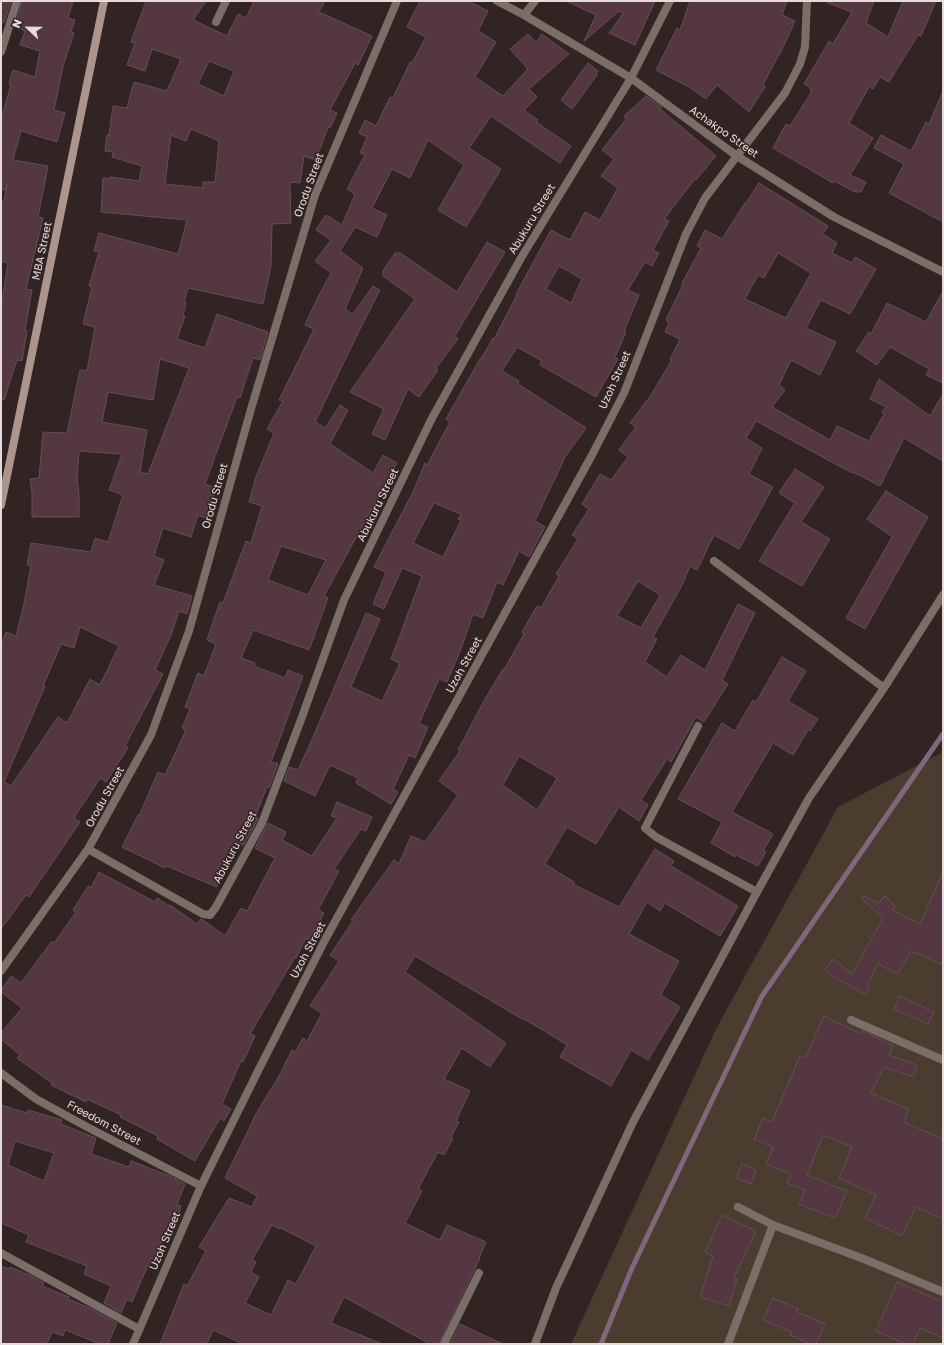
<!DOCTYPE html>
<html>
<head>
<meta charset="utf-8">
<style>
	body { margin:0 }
	#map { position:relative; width:944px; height:1345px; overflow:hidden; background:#322423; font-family:"Golos Text",sans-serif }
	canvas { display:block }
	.frame { position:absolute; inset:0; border:2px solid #e6dcdc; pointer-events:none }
	.north { position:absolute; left:8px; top:8px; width:40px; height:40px; -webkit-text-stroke:3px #322423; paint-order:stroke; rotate:292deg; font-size:11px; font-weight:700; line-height:16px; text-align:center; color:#e6dcdc }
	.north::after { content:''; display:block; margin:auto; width:14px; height:18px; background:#e6dcdc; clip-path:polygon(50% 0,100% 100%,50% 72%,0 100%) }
</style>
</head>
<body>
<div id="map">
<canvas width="944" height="1345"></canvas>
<div class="frame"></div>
<div class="north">N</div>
</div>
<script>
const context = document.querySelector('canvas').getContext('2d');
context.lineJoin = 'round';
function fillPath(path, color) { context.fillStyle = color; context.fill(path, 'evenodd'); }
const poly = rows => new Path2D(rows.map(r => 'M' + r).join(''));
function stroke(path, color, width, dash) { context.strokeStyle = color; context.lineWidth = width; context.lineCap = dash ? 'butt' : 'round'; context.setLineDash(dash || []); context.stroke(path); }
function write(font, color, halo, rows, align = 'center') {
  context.font = font + ' "Golos Text",sans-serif'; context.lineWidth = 3; context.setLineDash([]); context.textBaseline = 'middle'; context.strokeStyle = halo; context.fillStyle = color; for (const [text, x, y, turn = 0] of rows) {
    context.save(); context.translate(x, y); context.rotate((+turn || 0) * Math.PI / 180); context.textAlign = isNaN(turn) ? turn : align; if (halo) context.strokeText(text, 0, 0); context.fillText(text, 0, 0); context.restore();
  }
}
fillPath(poly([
	[943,752,943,1344,571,1344,716,1029,838,807]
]), '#4a3d2f');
stroke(poly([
	[601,1344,632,1268,762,996,943,734]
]), '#80677b', 5);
const building = poly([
	[1,1,11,1,4,23,1,21,1,1],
	[22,1,73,1,68,18,75,20,71,32,74,33,63,66,54,110,65,113,57,142,21,131,13,160,48,166,38,217,43,218,26,289,32,290,25,330,27,331,22,361,17,360,4,400,1,399,1,307,8,263,1,261,1,200,4,201,7,184,6,190,1,189,1,119,11,85,9,84,13,70,35,77,40,51,20,45,25,31,15,27,22,1],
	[146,1,206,1,193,20,227,36,238,14,246,18,254,1,325,1,319,12,372,36,358,65,355,63,330,110,337,113,330,128,328,127,316,160,304,156,300,183,290,182,291,223,272,224,271,266,263,304,188,288,184,302,186,303,183,315,185,316,177,339,205,348,217,314,268,332,260,360,253,358,240,398,237,397,205,484,216,488,205,518,198,515,191,537,163,528,154,556,164,560,154,585,192,596,187,614,179,611,171,635,155,670,163,674,125,746,128,748,106,782,100,778,74,818,80,822,29,897,26,895,1,929,1,644,6,632,16,636,24,604,31,565,27,565,31,543,91,552,95,538,108,542,123,495,109,490,122,454,79,451,77,478,79,493,79,517,32,517,32,492,30,479,39,478,43,432,67,433,80,370,87,371,95,327,83,324,92,287,89,286,99,252,94,251,99,233,178,254,187,220,101,212,103,178,110,179,110,177,139,181,142,166,112,157,113,152,105,151,107,135,109,135,113,106,127,108,134,82,167,91,181,59,152,49,145,71,127,65,135,43,131,42,146,1],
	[209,61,234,71,224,96,198,84,209,61],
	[191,129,219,141,215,182,203,182,203,188,165,184,171,135,186,141,191,129],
	[160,359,189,368,148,474,140,472,147,430,102,422,108,392,153,400,160,359],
	[80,627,119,646,100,685,90,679,67,723,58,717,11,786,4,782,45,686,43,686,61,644,74,648,80,627],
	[420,1,468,1,488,11,478,31,496,42,475,77,503,96,528,69,510,49,528,34,536,43,542,34,569,54,529,89,537,97,524,110,538,120,536,122,571,146,560,163,491,116,469,148,501,169,466,227,438,210,464,165,428,140,410,178,392,169,372,208,387,215,377,237,355,227,340,251,363,268,345,309,353,314,373,286,380,290,360,329,315,422,325,428,340,405,348,410,330,444,373,473,383,455,397,463,324,596,328,598,309,650,253,630,241,658,255,663,254,666,285,678,288,670,303,676,271,762,278,764,269,788,267,787,255,817,258,818,257,821,243,846,236,843,217,887,167,866,165,868,122,847,138,815,139,816,158,772,165,775,186,730,182,728,190,709,185,707,198,673,204,676,216,644,207,640,220,602,223,603,246,541,251,543,262,506,249,502,256,477,274,433,267,429,283,401,279,400,314,329,305,325,316,301,331,273,315,261,331,240,316,230,326,215,342,225,355,194,347,189,365,155,360,153,367,137,359,133,365,120,376,126,390,97,393,98,410,62,412,63,426,37,407,27,420,1],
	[281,546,326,560,308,595,268,580,281,546],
	[566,1,655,1,635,45,609,33,623,14,619,11,584,41,596,15,566,1],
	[690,1,787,1,782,15,795,21,780,54,779,54,763,85,765,87,749,112,717,85,706,99,689,87,656,70,677,28,680,30,690,1],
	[828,1,874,1,866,23,888,37,903,1,936,1,921,36,918,35,889,82,880,77,873,89,869,87,849,123,873,138,850,175,866,182,861,192,855,192,834,181,833,183,773,148,786,124,790,126,812,91,810,90,811,88,804,84,818,60,829,41,833,44,852,12,828,3,828,1],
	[588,63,598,71,596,74,597,75,572,109,561,100,588,63],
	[943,91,943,222,889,193,904,164,874,148,881,135,911,151,926,122,929,124,943,91],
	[646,96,662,107,660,109,716,156,696,180,695,179,664,219,669,221,653,250,659,253,652,266,645,262,628,290,639,295,624,331,626,332,615,357,618,359,596,397,540,365,542,361,517,347,502,371,519,381,518,384,586,428,565,457,535,521,545,527,529,557,519,551,503,585,497,582,483,618,473,614,461,649,447,682,439,679,419,724,428,727,415,758,409,755,393,789,398,792,391,804,356,783,358,778,330,765,315,796,284,781,289,767,298,770,310,744,366,613,380,619,351,687,382,701,400,663,391,659,422,576,402,568,384,609,373,604,386,572,374,567,414,490,425,463,427,465,450,422,446,419,480,359,481,359,493,338,494,339,517,295,516,294,551,230,570,240,585,212,600,220,618,188,601,176,614,159,602,150,626,119,624,116,646,96],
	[559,266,582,279,571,303,546,289,559,266],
	[434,503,461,514,458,519,461,520,443,557,413,543,434,503],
	[759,183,828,226,823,234,837,243,832,253,852,263,855,257,876,269,850,314,821,300,806,328,836,342,820,375,791,360,779,385,785,390,772,407,830,440,837,426,869,441,884,414,882,412,886,407,870,399,879,379,930,416,943,394,943,461,904,438,880,486,853,472,852,473,756,421,746,438,762,448,749,474,773,487,739,549,714,535,697,570,690,566,681,587,653,637,657,639,645,662,667,677,681,655,705,670,738,604,755,613,722,680,728,684,704,722,696,717,671,762,667,759,641,800,648,805,639,821,619,807,596,844,567,827,545,864,574,882,573,884,619,907,655,849,674,861,671,866,738,906,720,936,665,903,660,911,647,902,629,934,679,961,661,995,680,1007,648,1060,631,1050,611,1086,560,1057,567,1045,551,1035,524,1019,524,1020,415,956,405,972,506,1043,490,1067,462,1048,444,1079,470,1091,456,1121,459,1122,451,1137,453,1138,444,1155,438,1152,418,1189,422,1191,405,1223,440,1240,447,1225,486,1242,479,1258,480,1258,439,1344,430,1344,344,1297,331,1323,382,1344,243,1344,213,1330,207,1344,160,1344,184,1284,187,1286,206,1251,199,1247,229,1198,252,1207,257,1196,225,1178,257,1112,279,1076,292,1050,295,1052,303,1038,307,1041,322,1013,310,1006,339,961,330,955,353,921,351,920,394,860,399,864,411,836,425,842,458,795,439,781,460,751,458,750,485,699,503,669,504,670,524,634,522,632,537,606,541,608,559,576,556,574,578,539,572,535,589,509,582,504,600,474,611,480,628,457,619,450,636,427,630,423,647,400,648,400,672,360,670,360,680,339,665,332,669,322,666,320,683,284,682,283,701,248,697,246,705,230,722,239,745,203,746,203,759,183],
	[778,253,811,273,786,318,745,299,758,275,764,278,778,253],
	[638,581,660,595,641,628,617,616,638,581],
	[519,756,557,778,537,810,503,785,519,756],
	[272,1225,280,1229,281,1228,316,1246,296,1284,288,1280,271,1315,245,1303,259,1277,251,1272,256,1262,252,1260,272,1225],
	[487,242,505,252,455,336,458,339,436,368,438,370,419,397,408,389,385,440,372,434,384,409,350,392,415,299,383,276,383,271,395,253,400,253,457,292,487,242],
	[943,291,943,383,926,375,929,369,890,347,877,365,856,351,869,332,871,334,887,303,926,322,943,291],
	[795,469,824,487,801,522,830,539,802,586,759,561,795,503,779,493,795,469],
	[886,491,928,517,865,629,846,618,892,537,867,519,886,491],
	[782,657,806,671,788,701,818,719,810,731,808,730,793,755,773,743,732,812,773,834,763,851,766,852,758,866,736,855,735,857,711,843,722,822,678,799,722,723,735,731,753,700,756,702,782,657],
	[337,802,372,817,366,831,361,829,334,869,339,871,318,910,324,913,309,940,306,938,296,958,295,957,250,1034,255,1036,243,1062,241,1061,222,1104,231,1109,224,1121,220,1118,195,1161,157,1139,158,1136,120,1117,121,1115,87,1099,86,1102,51,1085,52,1083,17,1058,20,1055,1,1039,1,1033,22,1008,1,992,1,990,11,976,21,983,52,941,54,943,76,912,73,910,88,886,91,888,99,872,155,902,157,898,169,906,170,905,197,924,201,919,203,920,225,936,241,908,247,911,275,858,255,848,268,823,286,832,282,840,312,856,337,818,331,816,337,802],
	[943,872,943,965,911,951,898,974,878,964,867,985,870,988,866,995,832,976,825,970,833,959,852,974,883,918,862,899,864,896,879,903,885,896,895,906,892,910,920,924,943,872],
	[900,996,934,1012,928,1024,894,1009,900,996],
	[824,1016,861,1034,863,1031,894,1046,889,1055,917,1065,913,1077,884,1067,871,1093,909,1109,904,1122,943,1139,943,1219,916,1207,902,1236,865,1218,876,1195,839,1178,852,1147,823,1135,807,1175,847,1191,835,1218,799,1204,805,1190,787,1183,791,1174,766,1164,773,1147,754,1139,763,1118,772,1122,800,1056,805,1058,824,1016],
	[1,1105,27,1113,28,1110,62,1120,61,1124,96,1138,91,1154,129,1167,131,1161,170,1176,185,1184,177,1205,181,1206,174,1230,167,1228,154,1259,151,1258,132,1302,127,1299,121,1313,104,1303,111,1286,84,1274,87,1266,26,1242,29,1235,1,1223,1,1105],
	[15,1141,54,1153,44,1181,8,1165,15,1141],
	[742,1164,756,1170,751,1184,736,1178,742,1164],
	[722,1215,756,1231,734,1278,737,1279,729,1306,700,1297,713,1256,705,1252,722,1215],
	[1,1266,9,1269,10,1267,32,1276,44,1283,42,1286,69,1297,68,1299,90,1308,117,1323,108,1344,100,1344,65,1330,63,1336,52,1332,47,1344,1,1344,1,1266],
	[897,1282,943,1302,943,1338,920,1328,913,1344,906,1344,876,1331,897,1282],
	[773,1298,798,1309,797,1312,825,1324,816,1344,811,1344,790,1335,792,1332,763,1320,773,1298],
	[460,1324,503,1344,450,1344,460,1324]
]);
fillPath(building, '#543741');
stroke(building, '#605156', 1);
stroke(poly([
	[497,1,524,15,631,78,737,156,834,217,943,272],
	[524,15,535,1],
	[216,22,226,1],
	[1,52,17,1],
	[714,561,884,688],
	[698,726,645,828,656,837,757,892],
	[88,849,203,914,210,915,216,907,262,823,302,717,344,600,431,420,521,258,631,78,670,1],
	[1,971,88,849,151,735,189,631,251,409,315,195,397,1],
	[851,1020,943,1060],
	[1,1073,36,1099,89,1128,201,1186],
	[738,1207,773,1225,864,1259,943,1292],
	[1,1253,139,1329],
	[133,1344,201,1186,259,1069,326,938,592,455,624,393,686,234,705,198,785,93,800,64,805,47,807,1],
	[444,1344,479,1273],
	[535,1344,556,1288,633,1122,757,892,809,798,884,688,943,595],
	[728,1344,773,1225]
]), '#7b6e68', 8);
stroke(poly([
	[1,505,104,1]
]), '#ab958c', 8);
write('11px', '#e6dcdc', '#322423', [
	["Achakpo Street",724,132,35],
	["Orodu Street",309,185,-70],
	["Abukuru Street",532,219,-59],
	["MBA Street",42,251,-78],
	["Uzoh Street",615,380,-66],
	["Orodu Street",215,496,-74],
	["Abukuru Street",378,505,-64],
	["Uzoh Street",464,665,-61],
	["Orodu Street",105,797,-61],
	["Abukuru Street",235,847,-62],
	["Uzoh Street",308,950,-62],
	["Freedom Street",104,1123,28],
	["Uzoh Street",165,1241,-67]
]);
</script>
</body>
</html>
